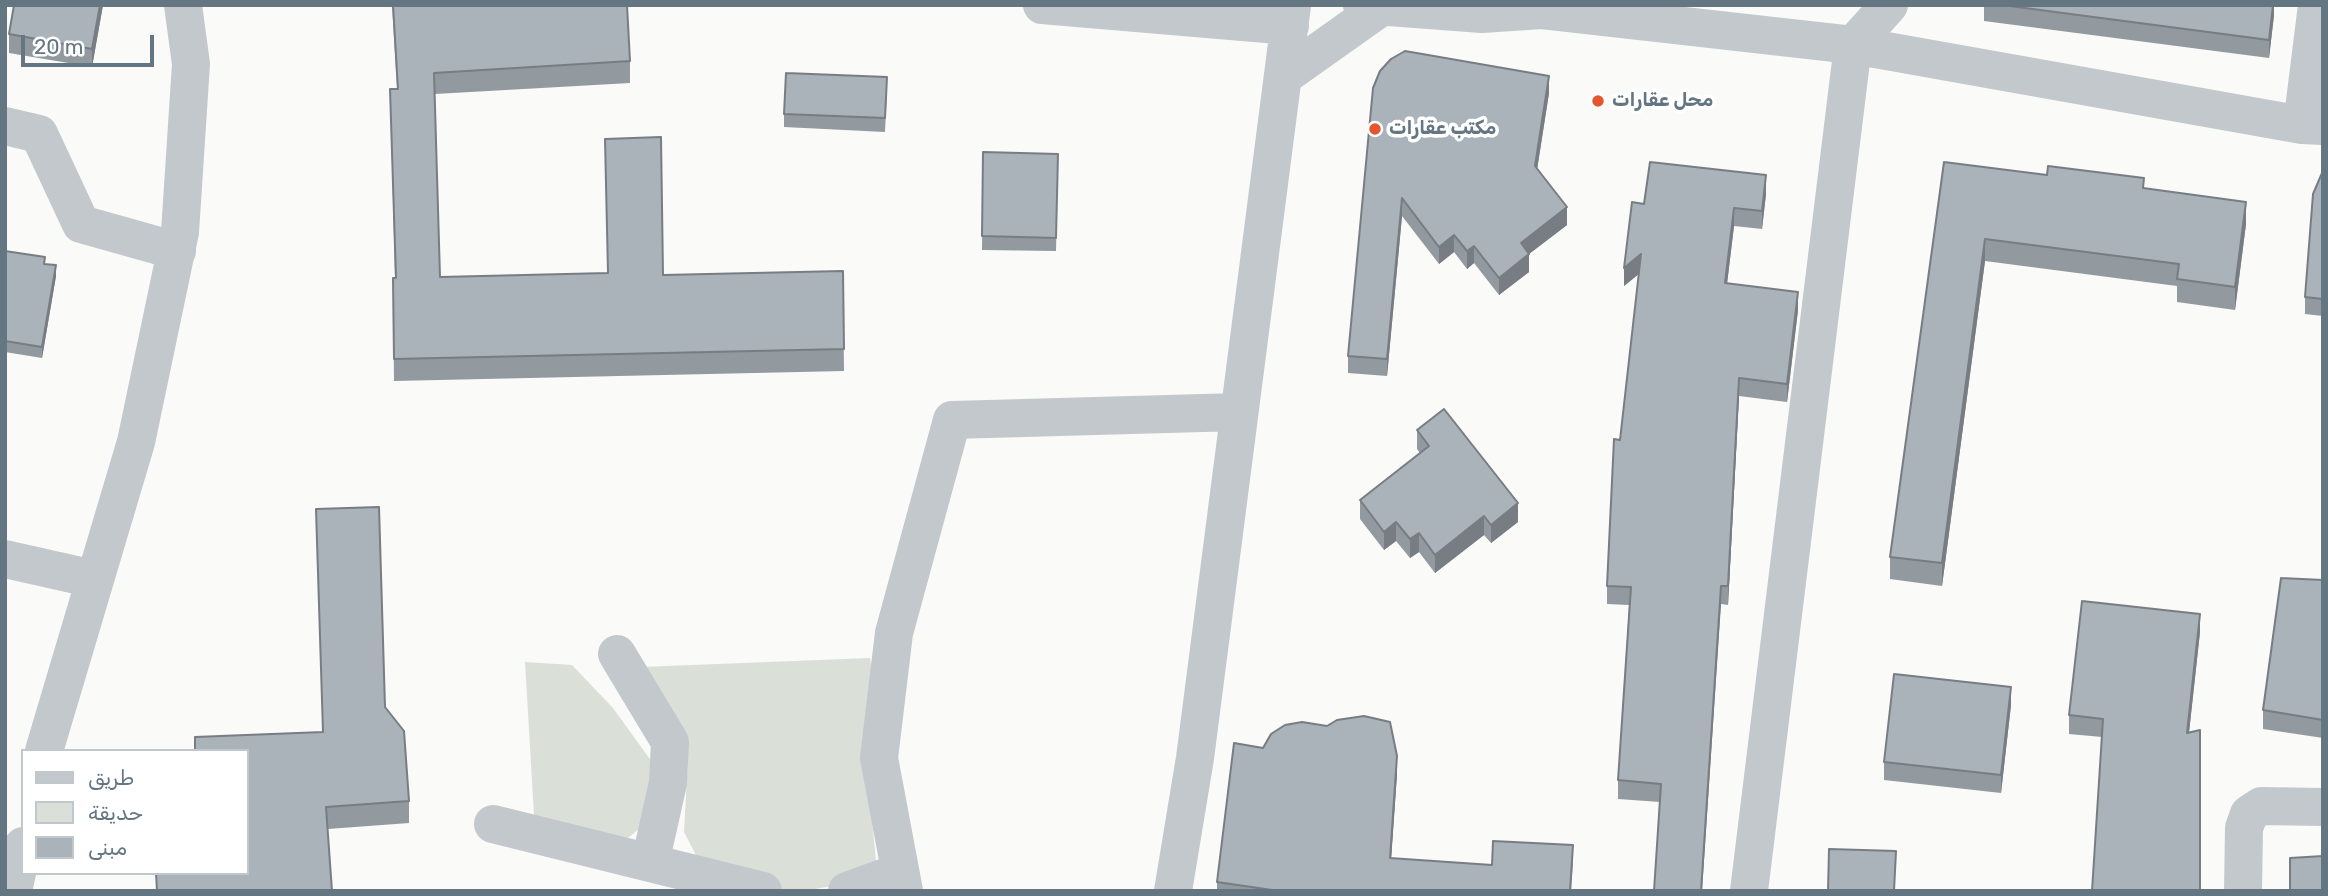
<!DOCTYPE html>
<html>
<head>
<meta charset="utf-8">
<style>
	body { margin:0 }
	#map { position:relative; width:2328px; height:896px; overflow:hidden; background:#fafaf8; font-family:Rubik,Vazirmatn,sans-serif }
	canvas { display:block }
	.frame { position:absolute; inset:0; border:7px solid #657683; pointer-events:none }
	.legend { position:absolute; left:21px; top:749px; width:228px; height:126px; box-sizing:border-box; background:#fff; border:2px solid #c1c8cd; margin:0; padding:9px 12px; list-style:none; font-size:21px; color:#657683 }
	.legend li { display:flex; align-items:center; gap:14px; height:35px }
	.legend b { width:35px; border:2px solid #c1c8cd }
	.scale { position:absolute; left:21px; top:35px; width:133px; height:32px; box-sizing:border-box; border:4px solid #657683; border-top:0; padding-left:9px; font-size:21px; line-height:24px; white-space:nowrap; color:#657683; -webkit-text-stroke:5px #fff; paint-order:stroke }
</style>
</head>
<body>
<div id="map">
<canvas width="2328" height="896"></canvas>
<div class="frame"></div>
<ul class="legend">
<li><b style="height:9px;background:#c3c8cc"></b>طريق</li>
<li><b style="height:19px;background:#dadfd7"></b>حديقة</li>
<li><b style="height:19px;background:#aab3b9"></b>مبنى</li>
</ul>
<div class="scale">20 m</div>
</div>
<script>
const context = document.querySelector('canvas').getContext('2d');
context.lineJoin = 'round';
function fillPath(path, color) { context.fillStyle = color; context.fill(path, 'evenodd'); }
const poly = rows => new Path2D(rows.map(r => 'M' + r).join(''));
function stroke(path, color, width, dash) { context.strokeStyle = color; context.lineWidth = width; context.lineCap = dash ? 'butt' : 'round'; context.setLineDash(dash || []); context.stroke(path); }
function write(font, color, halo, rows, align = 'center') {
  context.font = font + ' Rubik,Vazirmatn,sans-serif'; context.lineWidth = 7; context.setLineDash([]); context.textBaseline = 'middle'; context.strokeStyle = halo; context.fillStyle = color; for (const [text, x, y, turn = 0] of rows) {
    context.save(); context.translate(x, y); context.rotate((+turn || 0) * Math.PI / 180); context.textAlign = isNaN(turn) ? turn : align; if (halo) context.strokeText(text, 0, 0); context.fillText(text, 0, 0); context.restore();
  }
}
fillPath(poly([
	[870,658,873,678,864,732,876,862,862,881,803,891,768,891,700,863,684,832,688,760,641,667],
	[525,662,572,665,613,708,652,762,649,821,619,845,535,832]
]), '#dadfd7');
stroke(poly([
	[1042,5,1290,26],
	[1362,5,1482,14,1542,10,1853,45,2302,125,2323,126],
	[1284,76,1380,8],
	[2302,125,2317,5],
	[5,126,39,134,81,224,177,251],
	[5,559,94,579],
	[617,654,670,742,668,783,650,863],
	[44,751,136,442,180,232,191,64,183,5],
	[493,824,763,891],
	[13,891,23,846],
	[847,891,899,872],
	[904,891,879,758,894,633,952,420,1239,412],
	[1173,891,1195,758,1292,5],
	[1749,891,1853,45,1889,5],
	[2243,891,2244,828,2249,814,2261,806,2323,807]
]), '#c3c8cc', 38);
fillPath(poly([
	[103,5,92,67,9,53,9,34],
	[392,5,627,5,630,61,630,83,435,94,440,277,663,275,843,271,844,371,394,381,393,278,395,278,390,89,397,89],
	[1984,5,2274,5,2274,15,2269,58,1984,21],
	[1373,88,1549,93,1537,169,1567,225,1529,254,1529,272,1499,295,1474,263,1467,269,1454,252,1439,264,1402,216,1387,376,1348,373,1348,356],
	[887,90,885,132,784,127,784,114],
	[983,152,1058,154,1056,251,982,250],
	[1944,162,2144,188,2246,224,2235,310,2177,302,2177,286,1985,261,1942,586,1890,579,1890,557],
	[2323,173,2323,316,2305,314,2305,297],
	[1766,194,1762,229,1734,226,1727,283,1798,310,1787,402,1739,396,1728,605,1721,604,1660,802,1618,799,1618,780,1629,605,1607,604,1607,586,1620,440,1639,274,1624,286,1644,204],
	[5,251,45,264,56,276,42,358,5,352],
	[1417,430,1518,522,1491,543,1484,535,1435,573,1419,552,1410,558,1396,541,1384,550,1360,519,1360,500,1420,453,1417,449],
	[316,509,385,707,409,801,409,823,328,829,156,891,323,732],
	[2323,580,2323,738,2263,729,2263,710],
	[2200,632,2189,732,2102,737,2069,734,2069,715],
	[2011,705,2001,793,1884,780,1884,762],
	[1397,774,1391,858,1492,865,1573,863,1571,891,1217,891,1217,882]
]), '#929a9f');
fillPath(poly([
	[100,5,103,5,92,67,92,49],
	[2273,5,2274,5,2274,15,2269,58,2269,40],
	[1549,76,1549,93,1535,183,1535,166],
	[1766,175,1766,194,1762,229,1762,211],
	[1402,198,1402,216,1387,376,1387,359],
	[2246,202,2246,224,2235,310,2235,287],
	[1567,207,1567,225,1529,254,1529,272,1499,295,1499,278,1521,243],
	[1734,208,1734,226,1725,301,1725,283],
	[1454,235,1454,252,1439,264,1439,247],
	[1985,239,1985,261,1942,586,1942,563],
	[1474,246,1474,263,1467,269,1467,251],
	[1641,254,1641,272,1624,286,1624,268],
	[56,265,56,276,42,358,42,347],
	[1798,292,1798,310,1787,402,1787,384],
	[1739,378,1739,396,1728,605,1728,586],
	[1518,503,1518,522,1491,543,1491,525],
	[1484,516,1484,535,1435,573,1435,555],
	[1396,522,1396,541,1384,550,1384,532],
	[1419,533,1419,552,1410,558,1410,539],
	[1721,586,1721,604,1702,891,1701,891],
	[2200,614,2200,632,2187,751,2187,733],
	[2011,687,2011,705,2001,793,2001,775],
	[1397,756,1397,774,1390,876,1390,858]
]), '#777d82');
const building = poly([
	[14,5,100,5,92,49,9,34,14,5],
	[393,5,627,5,630,61,434,73,440,277,608,273,605,139,661,137,663,275,843,271,844,349,394,359,393,278,396,278,390,89,398,89,393,5],
	[2002,5,2273,5,2269,40,2002,5],
	[1405,51,1549,76,1535,166,1567,207,1521,243,1529,254,1499,278,1474,246,1467,251,1454,235,1439,247,1402,198,1387,359,1348,356,1373,88,1380,71,1391,59,1405,51],
	[786,73,887,77,885,118,784,114,786,73],
	[983,152,1058,154,1056,238,982,236,983,152],
	[1650,162,1766,175,1762,211,1734,208,1725,283,1798,292,1787,384,1739,378,1728,586,1721,586,1701,891,1654,891,1661,784,1618,780,1631,587,1607,586,1614,439,1620,440,1641,254,1624,268,1632,202,1644,204,1650,162],
	[1944,162,2047,175,2048,166,2144,178,2143,188,2246,202,2235,287,2177,279,2179,264,1985,239,1942,563,1890,557,1944,162],
	[2322,173,2323,173,2323,299,2305,297,2313,194,2322,173],
	[5,251,45,257,44,264,56,265,42,347,5,341,5,251],
	[1444,409,1518,503,1491,525,1484,516,1435,555,1419,533,1410,539,1396,522,1384,532,1360,500,1429,446,1417,430,1444,409],
	[379,507,385,707,404,731,409,801,326,807,332,891,157,891,156,873,247,873,247,751,195,751,195,737,323,732,316,509,379,507],
	[2281,578,2323,580,2323,720,2263,710,2281,578],
	[2082,601,2200,614,2187,733,2200,730,2200,891,2092,891,2103,719,2069,715,2082,601],
	[1894,674,2011,687,2001,775,1884,762,1894,674],
	[1364,716,1390,722,1397,756,1390,858,1492,865,1493,841,1573,845,1570,891,1279,891,1217,882,1234,743,1263,748,1271,734,1285,725,1302,722,1327,726,1337,720,1364,716],
	[1829,849,1896,851,1894,891,1828,891,1829,849],
	[2323,856,2323,891,2290,891,2290,858,2323,856]
]);
fillPath(building, '#aab3b9');
stroke(building, '#777d82', 2);
for (const [x, y, r, color] of [
	[1598,101,7,"#e4572e"],
	[1375,129,7,"#e4572e"]
]) { const dot = new Path2D(); dot.arc(x, y, r, 0, 2 * Math.PI); context.fillStyle = color; context.fill(dot); stroke(dot, '#fff', 2.5); }
write('bold 19px', '#657683', '#fff', [
	["محل عقارات",1612,101],
	["مكتب عقارات",1389,129]
], 'left');
</script>
</body>
</html>
